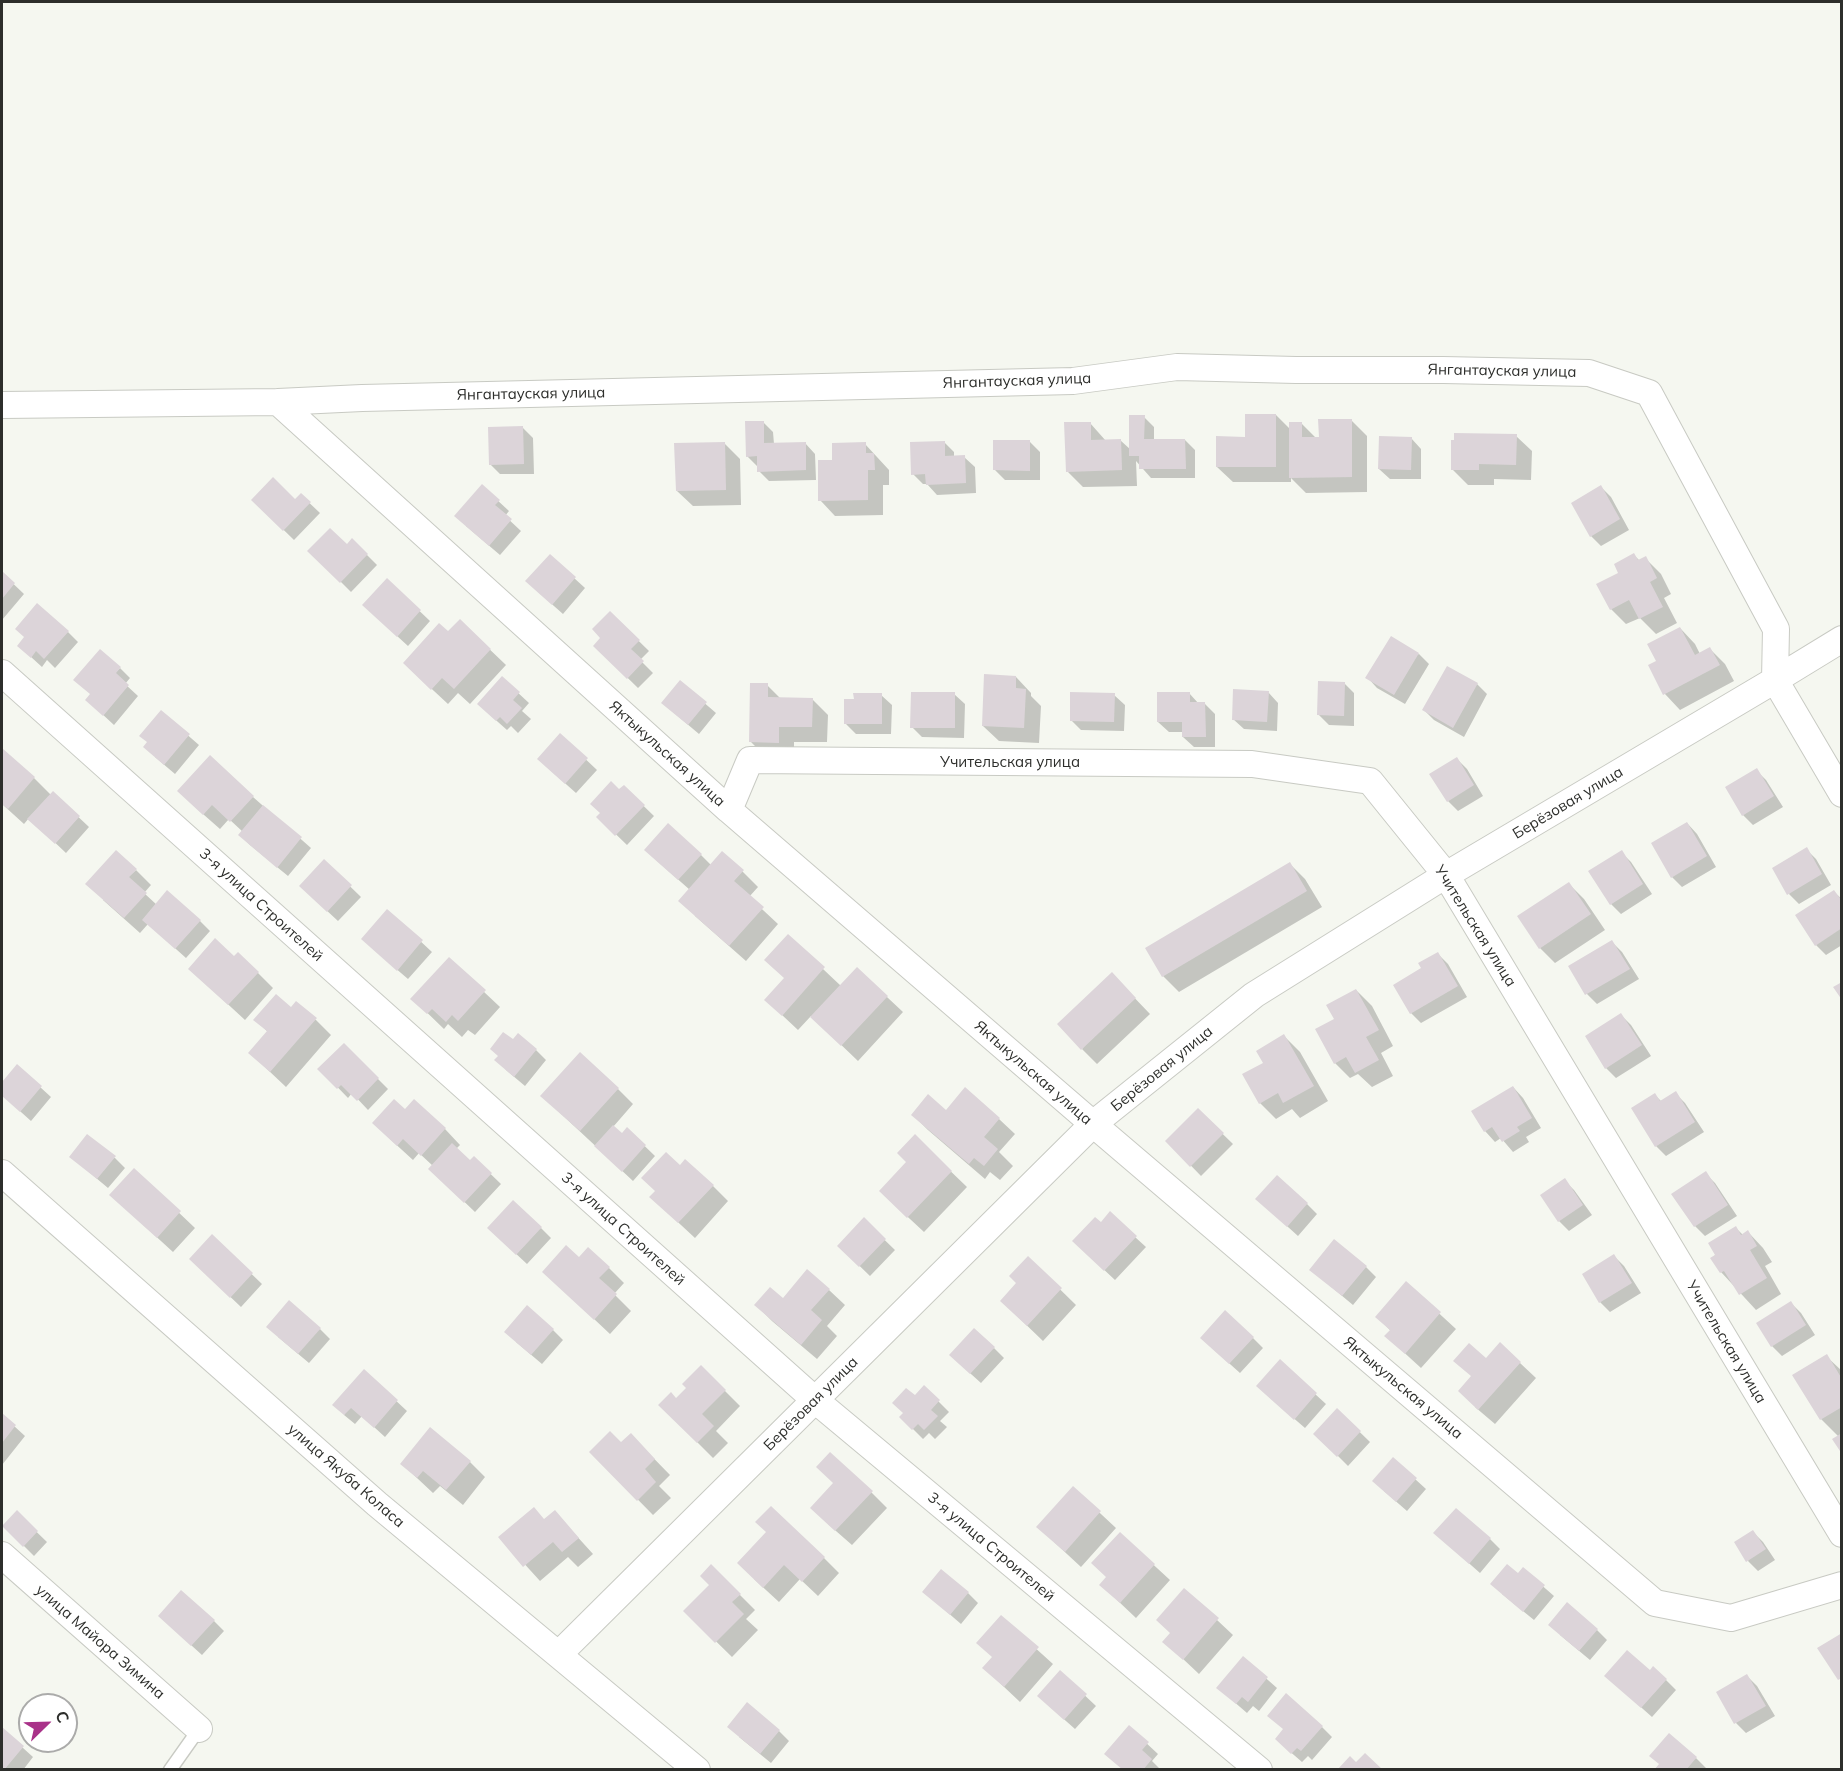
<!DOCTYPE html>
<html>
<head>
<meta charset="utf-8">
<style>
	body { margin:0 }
	#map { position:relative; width:1843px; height:1771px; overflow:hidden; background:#f5f7f0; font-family:Mulish,sans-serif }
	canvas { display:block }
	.frame { position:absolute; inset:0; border:3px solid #2d2e2b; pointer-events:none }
	.north { position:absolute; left:18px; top:1693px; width:60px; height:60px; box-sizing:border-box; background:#fff; border:2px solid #ababaa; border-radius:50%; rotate:67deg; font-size:16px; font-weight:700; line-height:24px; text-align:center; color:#2d2e2b }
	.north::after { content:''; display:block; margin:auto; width:21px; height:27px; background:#a93289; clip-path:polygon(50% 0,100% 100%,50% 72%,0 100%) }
</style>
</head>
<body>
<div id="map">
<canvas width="1843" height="1771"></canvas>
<div class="frame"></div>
<div class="north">С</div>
</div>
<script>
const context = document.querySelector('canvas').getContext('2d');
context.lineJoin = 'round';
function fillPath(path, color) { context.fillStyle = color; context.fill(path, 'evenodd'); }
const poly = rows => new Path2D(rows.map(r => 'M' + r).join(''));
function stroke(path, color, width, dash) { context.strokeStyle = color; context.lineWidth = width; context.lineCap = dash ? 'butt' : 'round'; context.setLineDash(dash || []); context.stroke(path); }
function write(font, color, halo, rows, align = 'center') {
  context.font = font + ' Mulish,sans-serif'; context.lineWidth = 6; context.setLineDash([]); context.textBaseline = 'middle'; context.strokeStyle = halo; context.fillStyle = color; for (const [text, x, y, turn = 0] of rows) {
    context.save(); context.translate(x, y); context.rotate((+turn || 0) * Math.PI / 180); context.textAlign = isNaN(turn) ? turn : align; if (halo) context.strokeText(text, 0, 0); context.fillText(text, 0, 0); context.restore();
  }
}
fillPath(poly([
	[1276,415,1290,429,1302,424,1316,438,1320,438,1351,420,1367,436,1367,492,1306,493,1291,478,1291,482,1233,482,1217,467,1247,438],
	[1144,417,1154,427,1154,440,1185,440,1195,450,1195,478,1151,478,1136,461,1137,486,1083,487,1068,472,1090,423,1106,441,1120,440,1131,450],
	[763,422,773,432,774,444,805,443,815,454,816,480,769,481,759,471,757,466,747,456],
	[523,428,533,438,534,474,500,474,490,464],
	[1516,436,1532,451,1531,480,1494,479,1494,485,1468,485,1452,469,1455,441],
	[1411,438,1421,449,1421,479,1390,479,1379,469],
	[944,442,954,452,954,457,964,457,975,467,976,493,937,495,927,484,923,484,913,474],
	[1030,442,1040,452,1040,480,1005,480,995,470],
	[724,443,740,459,741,505,693,506,677,491],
	[865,444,889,470,889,485,883,485,883,515,835,516,820,500,834,462],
	[482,486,509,511,505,516,521,531,500,555,466,526],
	[1601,487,1611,497,1629,530,1601,546,1591,536],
	[301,495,320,513,294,540,253,500,295,501],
	[352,540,377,565,351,592,310,551,347,546],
	[1634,555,1640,561,1645,558,1661,574,1671,594,1664,598,1677,623,1656,634,1640,618,1626,624,1611,609,1620,573],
	[550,556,585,588,563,614,537,591],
	[2,573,24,594,2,620],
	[387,580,430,621,408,646,374,615],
	[610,613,649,651,640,660,653,673,638,688,595,646,602,638],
	[460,621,506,665,470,704,458,693,448,704,420,678,448,633],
	[1680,628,1695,644,1700,654,1710,649,1725,664,1734,681,1680,710,1665,694,1658,661],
	[68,632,78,642,55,668,47,660,42,667,19,646],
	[1419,654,1429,664,1405,704,1377,688,1367,677],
	[120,668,130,678,125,684,138,696,114,725,87,700],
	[1016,677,1031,693,1031,696,1041,706,1039,743,999,741,983,726],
	[502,678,529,703,522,711,531,719,518,733,511,726,507,730,489,714],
	[680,682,716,713,699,734,673,712],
	[1344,683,1354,693,1354,726,1329,725,1318,714],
	[1477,684,1487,694,1464,737,1434,720,1424,710],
	[767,685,781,699,812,699,828,715,827,742,794,742,794,758,766,757,751,742],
	[1268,692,1278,703,1277,731,1244,729,1233,719],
	[1189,693,1199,704,1205,704,1215,714,1215,747,1194,747,1183,737,1183,732,1169,732,1158,722],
	[954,694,965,704,964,738,922,737,912,727],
	[881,695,892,705,891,734,856,734,846,724,855,700],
	[1114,695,1125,705,1124,731,1081,730,1071,720],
	[161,712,199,745,175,774,155,757],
	[560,735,597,770,576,793,549,769],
	[2,750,34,778,51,795,53,793,89,827,66,853,29,818,24,824,2,804],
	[1457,759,1467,769,1483,796,1458,811,1448,801,1431,774],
	[1756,770,1766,780,1783,807,1753,825,1743,815],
	[624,787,654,816,627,845,598,817],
	[253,797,311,848,288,876,250,845,240,835,243,832,229,819,220,829,195,807],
	[1687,823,1697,834,1716,867,1682,887,1672,877],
	[1806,849,1816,859,1831,885,1799,904,1789,894],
	[1621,852,1631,862,1652,894,1621,914,1611,904],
	[701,855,711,865,742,871,758,887,749,897,778,924,746,961,695,916,690,890,656,860],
	[324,861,361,897,338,921,311,896],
	[1290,864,1305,879,1322,907,1179,992,1163,976],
	[136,870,151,885,144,893,157,905,200,921,210,931,186,958,148,924,140,933,103,900],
	[1569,884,1584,899,1605,930,1555,963,1540,948],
	[1834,892,1842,899,1842,945,1826,955,1816,945],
	[388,911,432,952,408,979,373,949],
	[788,936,841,986,857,969,903,1012,858,1061,811,1016,798,1030,782,1015],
	[1612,942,1622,952,1639,979,1597,1004,1587,994,1570,967],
	[1438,954,1448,964,1467,997,1421,1023,1411,1013,1423,969],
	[234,958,258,973,273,988,245,1020,206,984],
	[449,959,500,1007,475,1035,468,1030,462,1037,448,1024,444,1029,413,999],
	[1127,990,1150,1014,1097,1064,1082,1049],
	[1356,990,1372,1006,1393,1046,1381,1053,1393,1076,1372,1087,1358,1074,1350,1078,1335,1063,1336,1020],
	[292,1009,316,1020,331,1035,286,1087,250,1053,268,1032,255,1020],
	[1621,1015,1631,1025,1651,1056,1616,1078,1606,1068],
	[1284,1036,1300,1052,1328,1101,1300,1118,1292,1109,1276,1119,1260,1103,1265,1063],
	[513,1042,536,1050,546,1060,525,1086,506,1070,499,1057],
	[344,1045,388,1089,368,1110,352,1093,348,1098,320,1069],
	[17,1066,51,1097,31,1121,2,1095,2,1084],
	[1513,1087,1523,1098,1541,1128,1526,1137,1529,1142,1513,1152,1501,1138,1495,1142,1485,1131,1473,1112],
	[618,1089,633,1104,613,1127,622,1135,627,1129,655,1156,633,1181,558,1111],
	[1675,1093,1685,1103,1704,1132,1666,1156,1656,1146,1655,1095,1661,1101],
	[1198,1110,1233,1144,1201,1176,1167,1141],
	[405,1111,445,1129,460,1145,456,1149,470,1162,474,1158,501,1184,475,1212,430,1169,433,1166,419,1153,413,1160,390,1139],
	[946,1112,999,1119,1015,1134,999,1152,1013,1166,1000,1180,990,1172,985,1179,928,1130,913,1115],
	[915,1137,967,1187,924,1232,896,1206],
	[71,1157,115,1158,125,1168,108,1188],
	[680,1167,713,1186,728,1201,695,1238,667,1212],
	[134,1170,195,1228,173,1252,127,1210],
	[1705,1173,1715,1183,1737,1216,1705,1236,1695,1226],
	[1564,1180,1574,1190,1592,1215,1569,1231,1559,1221],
	[1307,1204,1317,1214,1298,1236,1268,1209],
	[864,1220,895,1250,870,1276,839,1246],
	[1101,1224,1135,1237,1146,1247,1115,1280,1084,1251],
	[541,1228,551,1238,527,1264,499,1238],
	[1736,1228,1743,1235,1748,1232,1763,1248,1772,1262,1765,1266,1781,1294,1756,1310,1721,1272,1712,1259],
	[212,1236,262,1284,241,1307,201,1269],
	[1614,1256,1624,1266,1641,1293,1610,1312,1600,1302],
	[1028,1258,1076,1305,1043,1341,1017,1316,1018,1283],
	[579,1259,609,1268,624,1283,614,1294,631,1311,610,1334,544,1272],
	[1366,1267,1376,1277,1353,1305,1311,1270],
	[1406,1283,1456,1329,1421,1368,1386,1336,1391,1331,1377,1317],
	[829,1290,845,1305,827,1326,837,1336,817,1359,772,1321,756,1305],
	[1791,1303,1801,1313,1815,1335,1782,1356,1772,1346],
	[320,1329,330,1339,309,1363,278,1337],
	[553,1330,563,1340,542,1364,516,1342],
	[1253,1338,1263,1348,1240,1373,1212,1348],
	[994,1348,1004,1358,981,1383,961,1365],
	[1826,1356,1842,1371,1842,1451,1839,1437,1821,1419,1794,1375],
	[1486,1361,1520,1363,1536,1378,1495,1424,1475,1407],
	[1280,1362,1326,1404,1305,1428,1268,1396],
	[701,1367,740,1406,716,1431,728,1443,713,1458,660,1405,676,1400,688,1388],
	[364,1371,407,1411,385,1437,362,1416,355,1424,344,1415],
	[924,1387,949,1412,940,1421,947,1427,935,1439,929,1433,923,1439,901,1417,915,1397],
	[1337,1410,1370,1442,1348,1466,1315,1433],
	[2,1415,25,1436,2,1465],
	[631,1435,670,1475,659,1486,671,1498,653,1515,591,1452,621,1444],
	[1393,1459,1426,1489,1407,1511,1384,1491],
	[470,1462,485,1477,463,1505,440,1486,433,1493,402,1464],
	[1073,1488,1116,1528,1081,1567,1054,1542],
	[871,1492,887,1508,852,1545,828,1524],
	[555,1512,593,1554,578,1567,568,1557,540,1581,500,1537,545,1521],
	[17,1513,47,1542,34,1556,4,1526],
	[767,1532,824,1558,839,1573,818,1596,800,1579,779,1602,754,1579],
	[1753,1532,1763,1542,1775,1560,1758,1571,1748,1561],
	[1120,1534,1170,1580,1136,1618,1117,1600,1107,1577],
	[1490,1539,1500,1549,1480,1573,1446,1543],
	[711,1566,755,1610,746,1619,758,1630,732,1657,685,1611,711,1585],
	[1523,1569,1554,1596,1534,1620,1502,1594],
	[1185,1590,1233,1635,1199,1674,1164,1641,1171,1633],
	[924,1592,968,1593,978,1603,961,1624],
	[1001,1617,1053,1664,1020,1702,984,1668,993,1658],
	[214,1621,224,1631,202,1655,170,1626],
	[1597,1630,1607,1640,1590,1660,1560,1635],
	[1243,1658,1277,1688,1259,1711,1253,1706,1247,1713,1218,1688],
	[1060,1672,1096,1706,1075,1729,1049,1706],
	[1650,1672,1666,1680,1676,1690,1652,1717,1616,1685],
	[1747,1676,1757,1686,1775,1716,1746,1733,1736,1723],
	[1129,1727,1158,1754,1152,1761,1161,1770,1123,1770],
	[1322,1727,1332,1737,1312,1760,1308,1756,1302,1762,1287,1749],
	[2,1729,33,1757,23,1770,2,1770],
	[779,1731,789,1741,771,1763,739,1737],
	[1696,1758,1706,1768,1705,1770,1656,1770]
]), '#0003');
fillPath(poly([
	[1245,414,1276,414,1276,467,1216,467,1216,436,1245,437],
	[1129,415,1145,415,1144,439,1185,439,1186,469,1139,469,1139,456,1129,456],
	[1318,419,1352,419,1352,477,1289,478,1289,422,1302,422,1302,437,1319,437],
	[745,421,764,421,764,443,806,442,806,470,757,472,757,456,746,457],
	[1064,422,1091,422,1091,440,1121,439,1122,470,1066,472],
	[523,426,524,464,489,465,488,427],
	[1454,433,1517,434,1516,465,1479,464,1479,470,1451,470,1451,440,1454,440],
	[1379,436,1412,437,1411,470,1378,469],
	[993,440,1030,440,1030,471,993,470],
	[945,441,945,456,965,455,966,483,926,485,925,474,911,475,910,442],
	[725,442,726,490,676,491,674,443],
	[866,442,866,453,874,453,875,470,868,470,868,500,818,501,818,460,832,460,832,443],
	[273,477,295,499,301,493,311,502,283,531,251,500],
	[482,484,500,500,495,505,512,519,489,546,454,516],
	[1601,485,1620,519,1590,537,1571,503],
	[330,528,347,544,352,538,368,554,340,583,307,551],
	[1634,553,1638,560,1646,556,1657,578,1650,582,1663,607,1639,619,1629,600,1610,610,1596,584,1618,573,1614,564],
	[550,554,576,577,552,605,525,581],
	[2,571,15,583,2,599],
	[387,578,421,610,397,637,362,605],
	[37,603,69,631,44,659,36,651,31,658,17,646,24,637,15,629],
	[610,611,640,640,631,649,644,661,627,679,593,646,600,638,592,629],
	[460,619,491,649,454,689,442,678,431,690,403,663,439,623,448,631],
	[1680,627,1695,655,1710,647,1720,665,1663,695,1648,665,1656,661,1647,644],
	[1391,636,1419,653,1394,695,1365,678],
	[100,649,121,667,116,673,129,685,103,716,85,700,90,694,73,680],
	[1447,666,1478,683,1453,728,1422,710],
	[984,674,1016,676,1016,688,1026,689,1024,728,982,726],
	[502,676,520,692,513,700,522,708,507,724,500,717,496,721,477,704],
	[680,680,707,702,688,725,661,703],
	[1318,681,1345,682,1344,716,1317,715],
	[750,683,768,683,768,697,813,698,812,727,779,727,779,743,749,742],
	[1233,689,1269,691,1267,722,1232,720],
	[911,692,955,692,955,728,910,728],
	[1070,692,1115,693,1114,722,1070,721],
	[1157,692,1190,692,1190,702,1205,702,1206,737,1182,737,1182,722,1157,722],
	[853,693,882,693,882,724,844,724,844,699,854,699],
	[161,710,190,734,164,765,143,747,147,742,139,736],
	[560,733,588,758,565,784,537,759],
	[2,748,35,777,8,809,2,804],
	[210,755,254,796,230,822,212,805,203,815,177,791],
	[1457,757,1474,785,1447,802,1429,774],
	[1757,768,1774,796,1742,816,1725,787],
	[611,781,619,789,624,785,645,805,615,836,596,817,600,813,590,804],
	[53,791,80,816,55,844,27,819],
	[263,805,302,837,277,868,238,835],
	[1687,822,1707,856,1671,878,1651,843],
	[668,823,702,854,678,880,644,850],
	[1807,847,1822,874,1787,895,1772,868],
	[116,850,137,869,129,877,147,893,124,918,85,884],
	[1622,850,1643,884,1610,905,1588,871],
	[722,851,744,870,734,881,764,907,729,946,678,901],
	[324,859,352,885,327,912,299,886],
	[1290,862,1307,891,1162,977,1145,948],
	[1569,882,1591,914,1539,949,1517,916],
	[167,890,201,920,175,949,142,920],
	[1834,890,1842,901,1842,928,1815,946,1795,915],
	[387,909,423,940,397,971,361,939],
	[788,934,825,967,782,1016,764,1000,784,978,764,960],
	[215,938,234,956,238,952,259,972,228,1005,188,969],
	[1612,940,1630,969,1585,995,1568,966],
	[1438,952,1458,986,1410,1014,1393,985,1421,968,1418,963],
	[449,957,486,990,458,1021,452,1015,446,1022,432,1009,427,1014,410,999],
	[857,967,888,996,841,1046,810,1017],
	[1112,972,1136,998,1081,1050,1057,1024],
	[1842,982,1842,1000,1833,987],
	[1356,989,1379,1030,1366,1037,1379,1060,1355,1073,1346,1057,1334,1064,1315,1029,1334,1019,1326,1005],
	[276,994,291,1007,296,1001,317,1018,270,1072,248,1053,267,1031,253,1020],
	[1621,1013,1642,1045,1605,1069,1585,1036],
	[503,1032,513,1039,518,1033,537,1049,514,1077,494,1060,498,1056,490,1049],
	[1284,1034,1314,1086,1283,1103,1278,1093,1259,1104,1242,1074,1263,1063,1256,1051],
	[344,1043,379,1078,357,1101,341,1085,337,1089,317,1069],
	[580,1052,619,1088,580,1131,540,1096],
	[17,1064,42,1086,20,1112,2,1096,2,1082],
	[1513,1086,1532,1118,1517,1127,1520,1131,1502,1142,1492,1127,1484,1132,1471,1111],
	[965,1087,1000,1118,984,1137,998,1149,984,1166,974,1158,969,1164,911,1115,928,1094,946,1110],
	[1676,1091,1695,1122,1655,1147,1631,1108,1655,1093,1660,1101],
	[394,1099,405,1109,414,1099,446,1128,421,1156,403,1139,397,1146,372,1123],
	[1198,1108,1224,1133,1190,1167,1165,1141],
	[613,1125,622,1133,627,1127,646,1145,622,1172,594,1146],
	[87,1134,116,1156,97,1179,69,1157],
	[915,1134,952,1171,907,1218,879,1191,906,1162,897,1153],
	[452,1143,470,1160,474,1156,492,1173,464,1203,428,1169],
	[666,1152,680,1165,685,1159,714,1185,678,1223,649,1197,655,1191,641,1178],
	[134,1168,181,1211,157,1238,109,1195],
	[1706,1171,1728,1205,1694,1227,1671,1194],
	[1277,1175,1308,1203,1287,1227,1255,1199],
	[1565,1178,1583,1205,1558,1222,1540,1195],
	[513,1200,542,1227,516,1255,487,1228],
	[1110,1211,1137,1236,1104,1271,1072,1241,1095,1217,1101,1222],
	[864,1217,886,1239,859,1267,837,1246],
	[1736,1226,1741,1235,1748,1230,1757,1246,1750,1250,1767,1278,1739,1295,1724,1271,1720,1273,1710,1258,1715,1255,1708,1243],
	[212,1234,253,1273,230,1298,189,1259],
	[1334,1239,1367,1266,1342,1296,1309,1270],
	[566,1245,579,1257,588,1247,610,1267,599,1278,617,1294,594,1320,542,1272],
	[1614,1254,1632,1283,1599,1303,1582,1274],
	[1028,1256,1062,1288,1027,1326,1000,1301,1016,1283,1009,1276],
	[807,1269,830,1289,811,1310,822,1320,801,1345,754,1305,770,1287,783,1298],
	[1406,1281,1441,1312,1405,1354,1384,1336,1390,1330,1375,1317],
	[289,1300,321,1328,298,1354,266,1327],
	[1791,1301,1806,1325,1771,1347,1756,1323],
	[527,1305,554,1329,531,1355,504,1332],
	[1225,1310,1254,1337,1229,1364,1200,1338],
	[974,1328,995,1347,970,1374,949,1355],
	[1500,1342,1521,1362,1478,1410,1458,1391,1471,1376,1453,1361,1469,1343,1486,1358],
	[1827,1354,1842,1379,1842,1407,1820,1420,1792,1375],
	[1280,1359,1317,1393,1294,1420,1256,1386],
	[701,1365,726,1390,702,1414,714,1426,697,1443,658,1405,671,1392,676,1398,686,1388,682,1384],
	[364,1369,398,1400,374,1428,351,1408,344,1415,332,1405],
	[924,1385,940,1400,931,1410,938,1416,924,1430,918,1424,912,1430,899,1417,903,1413,892,1403,906,1388,915,1395],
	[1337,1408,1361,1431,1337,1457,1313,1434],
	[2,1413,16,1425,2,1443],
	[430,1427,471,1461,446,1490,423,1471,417,1478,400,1464],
	[610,1431,621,1442,631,1433,655,1459,645,1469,656,1482,637,1501,589,1452],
	[1842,1433,1842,1454,1832,1439],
	[830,1452,873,1491,835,1531,810,1508,833,1483,816,1467],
	[1393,1457,1417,1478,1396,1502,1372,1481],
	[1073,1486,1101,1511,1065,1552,1036,1527],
	[771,1506,825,1557,802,1582,784,1565,763,1588,737,1563,766,1532,755,1522],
	[534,1507,544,1519,555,1510,579,1538,562,1552,553,1542,523,1567,498,1537],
	[1456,1508,1491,1538,1469,1564,1433,1533],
	[17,1510,38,1531,23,1547,2,1526],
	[1753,1530,1766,1549,1746,1562,1734,1542],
	[1120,1532,1155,1564,1120,1603,1099,1585,1106,1577,1091,1563],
	[711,1564,741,1594,732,1602,744,1614,715,1643,683,1611,709,1585,700,1576],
	[1507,1564,1518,1573,1523,1567,1545,1585,1523,1612,1490,1584],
	[941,1569,969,1592,950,1615,922,1592],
	[1184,1588,1219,1618,1183,1660,1162,1642,1170,1633,1156,1620],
	[181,1590,215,1620,191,1646,158,1616],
	[1567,1602,1598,1629,1579,1651,1548,1625],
	[1001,1615,1039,1647,1004,1687,982,1668,992,1657,976,1643],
	[1842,1633,1842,1678,1838,1680,1817,1648],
	[1627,1650,1650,1670,1653,1666,1667,1679,1641,1708,1604,1676],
	[1243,1656,1268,1677,1248,1702,1242,1697,1236,1704,1216,1688],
	[1060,1670,1087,1694,1064,1720,1037,1696],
	[1747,1674,1766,1706,1734,1724,1716,1692],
	[1286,1693,1323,1726,1301,1751,1297,1748,1291,1754,1275,1739,1283,1729,1267,1716],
	[747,1702,780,1730,760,1754,727,1727],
	[1129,1725,1149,1742,1142,1750,1152,1759,1143,1770,1123,1770,1104,1754],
	[2,1727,24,1746,4,1770,2,1770],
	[1669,1733,1697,1757,1686,1770,1654,1770,1659,1764,1649,1756],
	[1365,1753,1383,1770,1337,1770,1350,1756,1356,1762]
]), '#dcd4d9');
const lane = poly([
	[170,1770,199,1729]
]);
const street = poly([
	[278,402,729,810,1093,1124,1655,1603,1731,1618,1842,1585],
	[2,405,278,402,362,398,1073,381,1177,367,1296,370,1443,370,1589,373,1649,393,1776,629,1775,680,1842,794],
	[2,673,815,1400,1259,1770],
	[729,810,750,760,1252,764,1370,781,1446,875,1842,1534],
	[2,1173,377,1504,697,1770],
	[2,1555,199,1729],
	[559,1654,1093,1124,1254,995,1446,875,1775,680,1842,639]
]);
stroke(lane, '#c8cac3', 15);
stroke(street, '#c8cac3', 28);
stroke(lane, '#fff', 12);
stroke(street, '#fff', 26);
write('15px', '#2d2e2b', '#fff', [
	["Янгантауская улица",1502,371,1],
	["Янгантауская улица",1017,381,-2],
	["Янгантауская улица",531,394,-1],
	["Яктыкульская улица",667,754,42],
	["Учительская улица",1010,762],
	["Берёзовая улица",1568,803,-31],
	["3-я улица Строителей",261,905,42],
	["Учительская улица",1475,926,58],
	["Берёзовая улица",1162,1069,-39],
	["Яктыкульская улица",1033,1073,41],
	["3-я улица Строителей",623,1229,42],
	["Учительская улица",1726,1342,59],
	["Яктыкульская улица",1403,1388,40],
	["Берёзовая улица",811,1404,-45],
	["улица Якуба Коласа",346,1476,41],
	["3-я улица Строителей",991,1547,40],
	["улица Майора Зимина",100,1642,41]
]);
</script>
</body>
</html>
